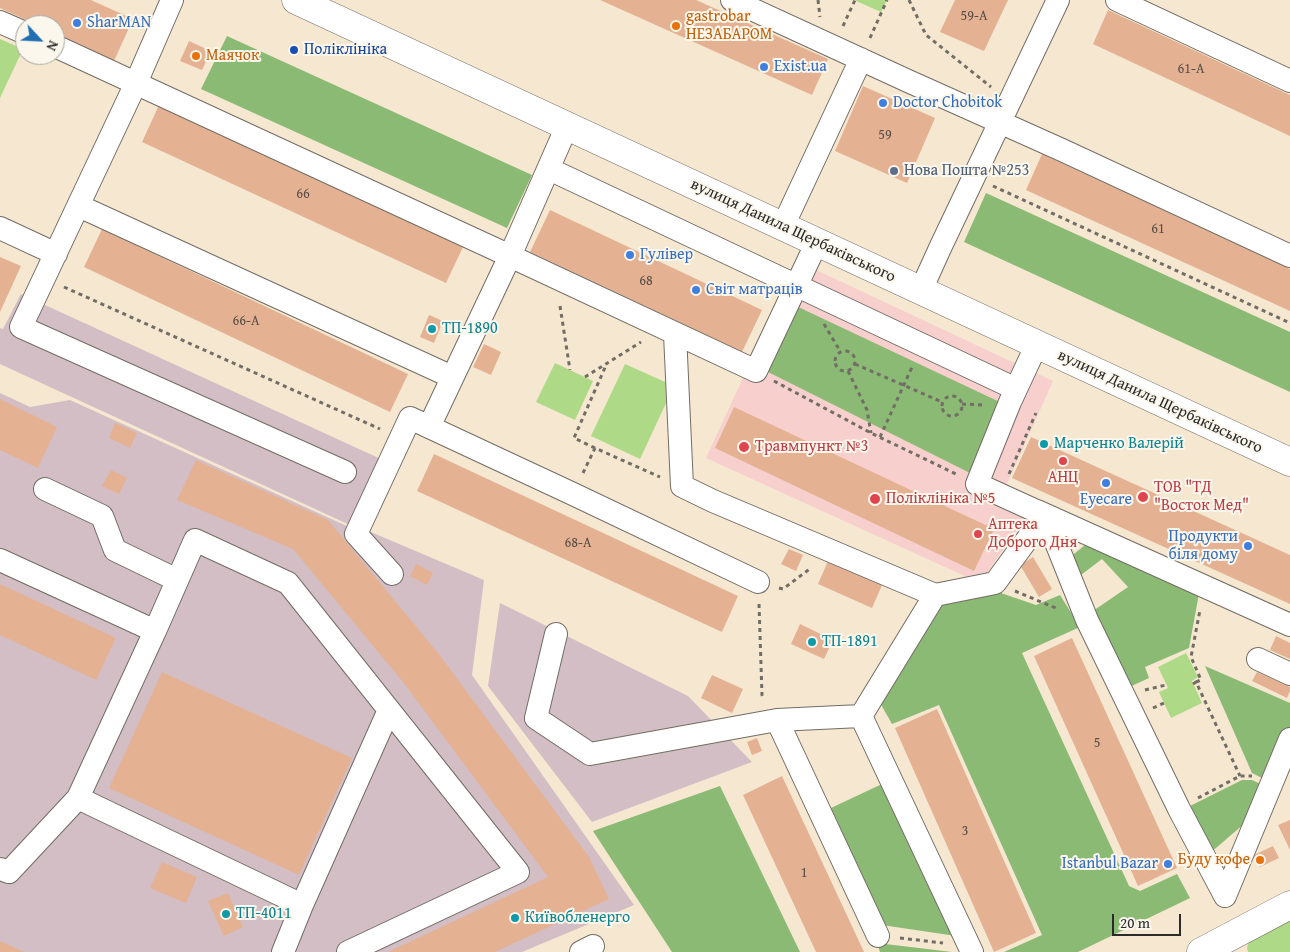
<!DOCTYPE html>
<html>
<head>
<meta charset="utf-8">
<style>
	body { margin:0 }
	#map { position:relative; width:1290px; height:952px; overflow:hidden; background:#f5e7d0; font-family:"Gentium Book Plus",serif }
	canvas { display:block }
	.north { position:absolute; left:15px; top:15px; width:50px; height:50px; box-sizing:border-box; background:#fbf7ec; border:1px solid #a8a59f; border-radius:50%; rotate:115deg; font-size:14px; font-weight:700; line-height:20px; text-align:center; color:#2b2b2b }
	.north::after { content:''; display:block; margin:auto; width:18px; height:22px; background:#1f6fb2; clip-path:polygon(50% 0,100% 100%,50% 72%,0 100%) }
	.scale { position:absolute; left:1112px; top:914px; width:69px; height:22px; box-sizing:border-box; border:2px solid #2b2b2b; border-top:0; padding-left:6px; font-size:15px; line-height:18px; white-space:nowrap; color:#2b2b2b; -webkit-text-stroke:4px #fbf7ec; paint-order:stroke }
</style>
</head>
<body>
<div id="map">
<canvas width="1290" height="952"></canvas>
<div class="north">N</div>
<div class="scale">20 m</div>
</div>
<script>
const context = document.querySelector('canvas').getContext('2d');
context.lineJoin = 'round';
function fillPath(path, color) { context.fillStyle = color; context.fill(path, 'evenodd'); }
const poly = rows => new Path2D(rows.map(r => 'M' + r).join(''));
function stroke(path, color, width, dash) { context.strokeStyle = color; context.lineWidth = width; context.lineCap = dash ? 'butt' : 'round'; context.setLineDash(dash || []); context.stroke(path); }
function write(font, color, halo, rows, align = 'center') {
  context.font = font + ' "Gentium Book Plus",serif'; context.lineWidth = 4; context.setLineDash([]); context.textBaseline = 'middle'; context.strokeStyle = halo; context.fillStyle = color; for (const [text, x, y, turn = 0] of rows) {
    context.save(); context.translate(x, y); context.rotate((+turn || 0) * Math.PI / 180); context.textAlign = isNaN(turn) ? turn : align; if (halo) context.strokeText(text, 0, 0); context.fillText(text, 0, 0); context.restore();
  }
}
fillPath(poly([
	[797,261,1053,381,1000,499,1029,512,980,583,706,458]
]), '#f7d0ce');
fillPath(poly([
	[21,294,383,460,352,526,0,364,0,328,3,329],
	[0,393,30,407,70,400,349,527,359,527,484,580,472,675,634,905,522,952,0,952],
	[500,603,688,696,752,762,592,822,488,686]
]), '#d2bec4');
fillPath(poly([
	[854,0,887,0,881,12],
	[0,39,23,49,0,98],
	[555,363,593,381,575,420,536,402],
	[625,364,674,386,640,459,591,436],
	[1186,653,1198,677,1192,681,1202,703,1171,718,1159,692,1168,688,1158,667],
	[1290,919,1290,952,1248,952,1247,948,1249,941]
]), '#aeda87');
fillPath(poly([
	[227,36,532,175,507,228,201,89],
	[986,193,1290,332,1290,392,964,242],
	[794,305,1004,404,974,475,764,370],
	[1090,541,1200,588,1189,648,1145,667,1149,678,1125,689,1090,613,1128,587,1102,559,1077,578,1069,558],
	[995,591,1036,605,1060,595,1080,627,1022,653,1129,886,1140,891,1177,874,1190,898,1078,952,1004,952,1042,935,939,705,892,724,879,701,938,604],
	[1205,666,1290,703,1290,729,1268,781,1252,773],
	[1242,780,1252,780,1265,786,1252,817,1209,854,1184,809],
	[882,784,956,936,882,925,831,808],
	[720,786,800,952,672,952,593,831],
	[877,943,952,952,880,952]
]), '#8aba74');
fillPath(poly([
	[0,0,91,0,133,19,114,61,55,33,55,25,37,25,0,8],
	[600,0,696,0,828,59,812,95],
	[955,0,1008,0,984,51,940,32],
	[1108,10,1290,95,1290,136,1093,44],
	[189,41,211,51,202,70,180,61],
	[863,86,935,118,907,183,835,151],
	[159,105,463,247,446,283,142,142],
	[1042,154,1290,269,1290,311,1026,190],
	[550,210,762,310,742,352,530,252],
	[102,229,408,374,390,412,84,267],
	[0,257,21,266,0,312],
	[429,315,443,321,434,343,420,337],
	[484,344,501,352,491,375,473,367],
	[0,399,57,427,38,468,0,450],
	[734,407,994,529,974,571,715,448],
	[115,423,137,433,130,448,109,438],
	[1031,437,1290,555,1290,604,1012,478],
	[434,454,738,596,722,632,417,491],
	[196,460,328,520,438,653,589,857,609,899,495,952,388,952,548,877,403,682,293,549,177,500],
	[111,470,127,478,119,494,102,486],
	[789,549,803,555,796,571,781,564],
	[1033,557,1052,589,1039,597,1020,565],
	[828,561,882,585,872,608,818,584],
	[416,564,433,573,427,585,410,576],
	[0,584,116,638,96,680,0,635],
	[800,624,833,640,824,659,791,644],
	[1276,636,1290,643,1290,659,1270,650],
	[1072,638,1177,868,1138,886,1034,656],
	[162,672,352,758,299,875,109,788],
	[1257,672,1290,687,1290,691,1287,698,1252,681],
	[712,675,743,689,732,713,701,698],
	[937,709,1036,933,994,952,895,728],
	[757,738,762,751,752,755,747,742],
	[782,776,864,952,816,952,743,795],
	[1290,820,1290,850,1278,825],
	[1273,846,1279,858,1260,867,1254,855],
	[162,862,197,877,186,903,150,888],
	[228,893,243,927,224,936,208,901],
	[0,941,24,952,0,952]
]), '#e4b293');
const minor = poly([
	[172,0,136,83,21,327,345,472],
	[732,0,908,81,1062,150,1290,256],
	[1117,0,1290,81],
	[0,22,25,33],
	[55,46,510,256,756,371,817,242],
	[549,169,1016,389],
	[79,206,452,377],
	[783,226,861,59],
	[0,228,56,254],
	[921,290,941,246,1058,0],
	[675,334,682,486,713,501,935,595,995,583,1045,515],
	[429,427,510,256,567,126],
	[977,484,1045,515,1087,620,1179,809,1225,896],
	[977,484,1010,402,1037,344],
	[45,489,102,516,115,550,177,580],
	[1037,511,1290,625],
	[0,560,155,631,78,798,9,872,0,869],
	[392,574,356,534,410,418,573,494,758,582],
	[155,631,195,540,288,583,518,872,348,952],
	[556,634,536,718,590,754,777,720,861,716,935,595],
	[1258,659,1290,674],
	[861,716,972,952],
	[777,720,878,936],
	[78,798,302,905],
	[1225,896,1290,739],
	[283,952,302,905,389,710],
	[581,952,593,946]
]);
const major = poly([
	[296,0,1290,462],
	[1201,952,1290,905]
]);
stroke(minor, '#726d65', 24);
stroke(major, '#726d65', 29);
stroke(poly([
	[818,0,820,17],
	[909,0,926,35,991,87],
	[843,26,855,0],
	[870,38,887,0],
	[993,186,1290,323],
	[64,287,380,429],
	[560,306,570,370],
	[824,324,840,351],
	'835 361a10 10 0 1 1 20 0a10 10 0 1 1-20 0Z',
	[855,364,942,402],
	[848,371,867,410,871,433],
	[585,377,641,342],
	[774,381,871,433,958,475],
	'942 406a10 10 0 1 1 20 0a10 10 0 1 1-20 0Z',
	[962,404,984,405],
	[880,437,913,365],
	[595,448,574,438,607,363],
	[583,473,595,448,660,477],
	[1009,474,1036,413],
	[779,588,783,589,811,568],
	[1015,591,1058,609],
	[759,604,762,695,764,699],
	[1196,682,1201,680,1191,657,1200,610],
	[1193,684,1196,682,1240,776],
	[1145,690,1166,685],
	[1153,708,1164,703],
	[1198,798,1240,776,1252,776],
	[900,938,943,943]
]), '#726d65', 3, [4, 4]);
stroke(minor, '#fff', 22);
stroke(major, '#fff', 28);
for (const [x, y, r, color] of [
	[77,23,5,"#3f7fe0"],
	[676,26,5,"#e8710a"],
	[294,50,5,"#1a4fb4"],
	[196,56,5,"#e8710a"],
	[764,67,5,"#3f7fe0"],
	[883,103,5,"#3f7fe0"],
	[894,171,5,"#5c6f8a"],
	[630,255,5,"#3f7fe0"],
	[696,290,5,"#3f7fe0"],
	[432,329,5,"#0f9aa8"],
	[1044,444,5,"#0f9aa8"],
	[744,447,6,"#e0444e"],
	[1063,461,5,"#e0444e"],
	[1106,483,5,"#3f7fe0"],
	[1143,497,6,"#e0444e"],
	[875,499,6,"#e0444e"],
	[978,534,5,"#e0444e"],
	[1248,546,5,"#3f7fe0"],
	[812,642,5,"#0f9aa8"],
	[1260,860,5,"#e8710a"],
	[1168,864,5,"#3f7fe0"],
	[226,914,5,"#0f9aa8"],
	[515,918,5,"#0f9aa8"]
]) { const dot = new Path2D(); dot.arc(x, y, r, 0, 2 * Math.PI); context.fillStyle = color; context.fill(dot); stroke(dot, '#fbf7ec', 2); }
write('14px', '#594d45', null, [
	["59-А",974,16],
	["61-А",1191,69],
	["59",885,135],
	["66",303,194],
	["61",1158,229],
	["68",646,281],
	["66-А",246,321],
	["68-А",578,543],
	["5",1097,743],
	["3",965,831],
	["1",804,873]
]);
write('16px', '#c56008', '#fbf7ec', [
	["gastrobar",686,17],
	["НЕЗАБАРОМ",686,35],
	["Маячок",206,56],
	["Буду кофе",1250,860,"right"]
], 'left');
write('16px', '#366cbe', '#fbf7ec', [
	["SharMAN",87,23],
	["Exist.ua",774,67],
	["Doctor Chobitok",893,103],
	["Гулівер",640,255],
	["Світ матраців",706,290],
	["Eyecare",1106,500,"center"],
	["Продукти",1238,537,"right"],
	["біля дому",1238,555,"right"],
	["Istanbul Bazar",1158,864,"right"]
], 'left');
write('16px', '#164399', '#fbf7ec', [
	["Поліклініка",304,50]
], 'left');
write('16px', '#4e5e75', '#fbf7ec', [
	["Нова Пошта №253",904,171]
], 'left');
write('16px', '#2b2b2b', '#fbf7ec', [
	["вулиця Данила Щербаківського",793,231,25],
	["вулиця Данила Щербаківського",1160,402,25]
]);
write('16px', '#0d838f', '#fbf7ec', [
	["ТП-1890",442,329],
	["Марченко Валерій",1054,444],
	["ТП-1891",822,642],
	["ТП-4011",236,914],
	["Київобленерго",525,918]
], 'left');
write('16px', '#be3a42', '#fbf7ec', [
	["Травмпункт №3",755,447],
	["АНЦ",1063,478,"center"],
	["ТОВ \"ТД",1154,488],
	["\"Восток Мед\"",1154,506],
	["Поліклініка №5",886,499],
	["Аптека",988,525],
	["Доброго Дня",988,543]
], 'left');
</script>
</body>
</html>
